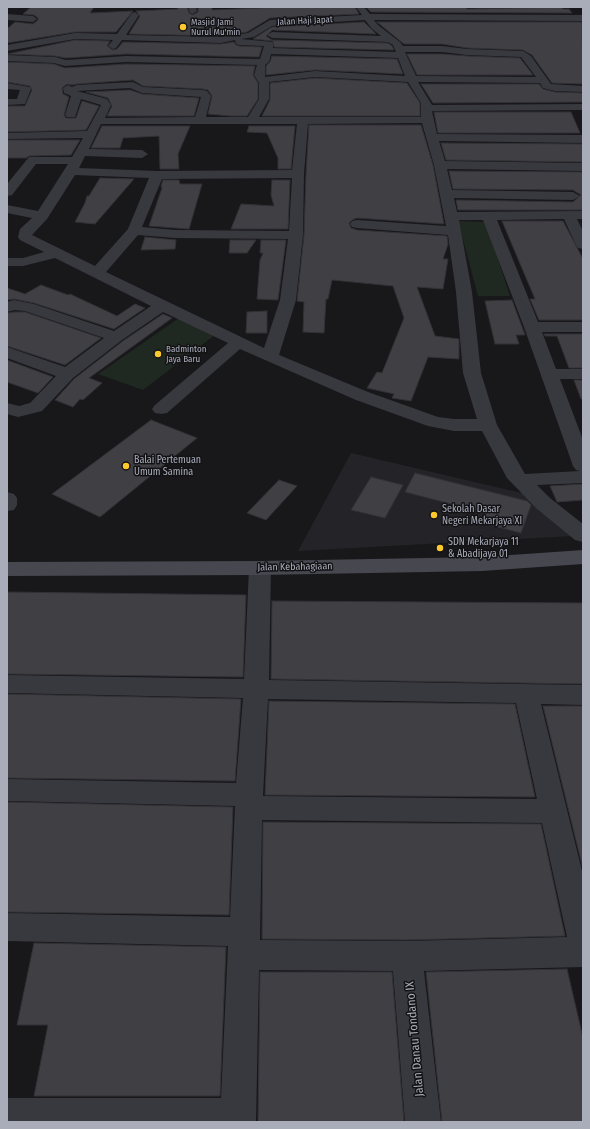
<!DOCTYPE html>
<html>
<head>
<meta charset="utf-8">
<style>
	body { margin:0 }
	#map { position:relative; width:590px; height:1129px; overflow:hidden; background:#18171a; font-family:"Fira Sans Condensed",sans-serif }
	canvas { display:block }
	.frame { position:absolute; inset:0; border:8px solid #a9adba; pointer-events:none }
</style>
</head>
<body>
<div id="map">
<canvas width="590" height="1129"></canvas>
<div class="frame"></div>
</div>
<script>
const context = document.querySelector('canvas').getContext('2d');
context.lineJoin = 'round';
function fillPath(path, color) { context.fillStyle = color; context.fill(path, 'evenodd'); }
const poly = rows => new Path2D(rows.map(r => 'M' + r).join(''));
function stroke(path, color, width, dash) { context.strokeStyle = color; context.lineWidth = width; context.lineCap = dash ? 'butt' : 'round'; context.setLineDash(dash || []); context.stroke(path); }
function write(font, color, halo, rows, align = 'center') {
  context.font = font + ' "Fira Sans Condensed",sans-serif'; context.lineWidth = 3; context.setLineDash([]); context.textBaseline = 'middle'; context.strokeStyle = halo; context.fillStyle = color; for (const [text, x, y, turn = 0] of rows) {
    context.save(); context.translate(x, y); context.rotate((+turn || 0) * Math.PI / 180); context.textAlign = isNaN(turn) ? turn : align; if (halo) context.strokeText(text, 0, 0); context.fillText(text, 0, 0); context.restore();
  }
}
fillPath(poly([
	[351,453,530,495,573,536,298,551]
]), '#242327');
fillPath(poly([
	[458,221,486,222,510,296,478,296],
	[179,318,215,335,143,390,98,374]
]), '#1f2821');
const building = poly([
	[31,7,94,7,90,13,133,11,116,32,75,32,7,43,7,29,15,22,33,24,38,20,38,18,34,15,23,14,31,7],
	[177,7,187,7,189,13,193,15,198,12,198,7,212,7,212,10,284,7,355,7,359,14,270,18,247,32,221,36,129,34,140,16,136,11,178,9,177,7],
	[366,7,466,7,467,9,561,7,563,9,569,9,572,13,371,12,366,7],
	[364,22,376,34,272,30,266,36,272,40,388,43,392,46,394,50,274,47,273,41,253,39,272,27,364,22],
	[377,22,582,22,583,84,552,83,532,55,523,50,467,48,442,44,404,44,377,22],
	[75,40,110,41,107,46,113,50,117,49,123,42,221,44,234,42,236,45,239,46,262,47,259,57,126,54,66,58,55,56,7,54,75,40],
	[407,54,442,54,467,56,520,58,533,75,417,75,407,54],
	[272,56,397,59,403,74,315,70,266,75,266,66,270,62,272,56],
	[7,62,54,64,65,68,126,64,255,66,253,75,258,83,258,99,247,116,231,116,208,114,212,96,208,90,203,89,143,86,133,80,77,84,72,85,67,84,62,88,63,94,69,97,64,115,66,118,76,118,82,101,99,106,86,130,7,132,7,106,25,106,32,90,30,86,7,82,7,62],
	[315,78,407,83,420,103,420,116,262,116,270,100,270,83,315,78],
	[421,84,539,84,543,89,555,92,583,93,583,102,433,103,421,84],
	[130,90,142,94,199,98,194,116,107,116,112,106,108,98,86,92,130,90],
	[434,112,571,112,580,133,438,133,434,112],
	[309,125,421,125,433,165,444,224,357,218,352,220,349,223,351,228,357,230,447,236,448,244,443,259,448,259,443,289,417,287,435,336,459,339,459,359,428,357,411,401,392,398,394,394,367,388,377,372,382,373,404,318,393,286,332,280,328,299,326,299,324,333,303,332,304,302,297,301,304,235,306,174,309,125],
	[102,126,190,126,178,154,179,169,160,169,159,136,123,138,120,148,91,148,102,126],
	[249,126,295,126,291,169,278,169,278,158,267,133,247,132,249,126],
	[7,140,80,140,71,155,29,156,26,158,7,158,7,140],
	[441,143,583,144,583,162,446,160,441,143],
	[449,171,583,172,583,210,458,210,456,200,573,202,581,195,573,190,453,189,449,171],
	[100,178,134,179,95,224,75,222,85,203,87,196,89,196,100,178],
	[163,180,179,180,180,184,202,184,189,229,149,226,162,188,161,186,163,180],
	[272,180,290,180,288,229,231,229,241,204,274,206,271,195,272,180],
	[502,221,563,221,583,259,583,320,539,320,530,299,535,299,502,221],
	[145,237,176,240,175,249,141,250,145,237],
	[230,240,256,240,247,253,229,253,230,240],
	[261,240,286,240,278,300,257,299,260,260,263,253,260,253,261,240],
	[41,285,68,295,70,294,117,316,135,304,145,308,114,329,34,303,14,299,7,300,7,288,25,294,41,285],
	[512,300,525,335,516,335,519,344,495,344,485,301,512,300],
	[267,311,267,333,246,333,247,312,267,311],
	[15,312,25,312,101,338,65,365,7,346,7,313,15,312],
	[163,314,172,318,89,378,102,383,83,400,80,399,73,407,55,400,74,379,123,341,163,314],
	[544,334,583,334,583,368,569,368,557,336,545,336,544,334],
	[7,360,53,377,38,393,7,382,7,360],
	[574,380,583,380,583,399,581,399,574,380],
	[151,420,197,438,100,517,52,494,151,420],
	[415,473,527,501,531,505,521,533,482,523,486,513,405,492,415,473],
	[371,477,403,485,385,518,351,510,371,477],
	[279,480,297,486,266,520,247,513,279,480],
	[583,484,583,500,557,502,550,486,583,484],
	[7,592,246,595,243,677,7,674,7,592],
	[272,601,583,603,583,684,271,679,272,601],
	[7,694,241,699,235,781,7,778,7,694],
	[269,701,515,704,535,797,265,795,269,701],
	[543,706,583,706,583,869,543,706],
	[7,802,233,807,229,915,7,912,7,802],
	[263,822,541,824,565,936,407,940,262,939,263,822],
	[34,943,226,947,220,1096,34,1096,48,1025,17,1025,34,943],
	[567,969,583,1038,583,1122,442,1122,426,972,567,969],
	[260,972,392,972,404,1122,258,1122,260,972]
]);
fillPath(building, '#3f3f44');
stroke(building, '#323136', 1);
fillPath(poly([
	[188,7,196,7,197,11,193,14,190,13,188,7],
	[356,7,364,7,370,14,583,15,583,21,374,20,378,25,400,42,403,46,442,46,467,49,523,51,531,56,551,84,583,86,583,92,555,91,543,88,540,83,418,82,432,105,583,104,583,110,432,111,437,134,583,135,583,143,439,141,445,161,583,163,583,171,447,169,452,190,573,192,580,196,573,200,454,198,457,212,583,211,583,219,577,219,583,231,583,249,578,248,576,245,564,219,497,220,538,322,583,322,583,332,542,332,556,369,583,369,583,379,560,379,583,440,583,483,537,485,550,498,583,524,583,542,575,540,536,508,507,478,482,431,454,431,428,426,356,400,240,349,167,413,161,414,155,413,152,409,155,405,228,343,163,312,122,340,73,378,42,411,18,417,7,414,7,403,19,406,30,403,56,376,7,358,7,347,65,367,104,338,25,311,15,310,7,312,7,302,14,300,34,304,114,331,151,306,55,258,23,266,7,266,7,258,23,258,44,252,20,240,18,237,20,229,32,218,7,213,7,205,38,211,68,164,36,164,12,195,7,196,7,184,29,157,72,157,83,138,7,139,7,133,87,131,101,105,81,99,75,117,67,117,65,115,71,96,64,93,63,88,68,85,72,87,77,85,133,82,143,87,203,90,207,91,211,96,206,117,248,117,259,99,259,83,254,75,257,65,126,62,65,66,54,63,7,61,7,55,55,57,66,60,126,56,260,59,264,46,239,45,236,44,235,40,221,43,122,40,116,48,113,49,108,46,113,40,75,39,7,51,7,45,75,33,117,34,132,13,135,12,139,15,126,35,221,37,248,33,270,20,362,15,356,7],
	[365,20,372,29,381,36,272,32,267,35,272,38,388,42,393,45,396,52,273,48,273,42,241,39,254,37,272,26,365,20],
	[405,52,442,52,467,55,521,57,536,77,416,76,405,52],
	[271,54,398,58,405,76,315,71,265,77,265,65,269,62,271,54],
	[315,77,408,82,421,103,421,117,259,117,269,99,269,82,315,77],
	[130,88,142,93,201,97,195,117,105,118,111,105,107,99,77,91,130,88],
	[422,123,434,165,446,226,357,220,352,221,350,224,352,227,357,228,448,235,456,292,463,373,477,419,454,419,438,417,368,392,279,355,296,300,303,235,304,174,308,124,422,123],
	[101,124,297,124,292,170,157,171,79,168,85,156,142,158,148,154,142,150,89,149,101,124],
	[75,175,149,178,128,229,95,266,32,235,47,219,75,175],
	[292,178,289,231,175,230,142,227,162,179,292,178],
	[459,220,483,220,524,327,573,466,576,470,580,471,525,474,497,425,481,373,472,292,459,220],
	[138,235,175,238,288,239,280,300,264,348,106,272,138,235],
	[7,14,33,16,37,19,33,22,7,20,7,14],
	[7,83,30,87,31,89,25,104,7,105,7,99,17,99,20,90,7,89,7,83],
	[7,492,14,494,17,498,17,505,14,510,7,511,7,492],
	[260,561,268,563,271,568,269,680,583,685,583,705,541,704,583,875,583,967,424,971,441,1122,405,1122,393,971,259,970,256,1122,7,1122,7,1098,221,1098,228,946,7,941,7,913,230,917,235,806,7,801,7,779,236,783,243,698,7,693,7,675,244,679,249,568,252,563,260,561],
	[268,699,516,703,537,799,263,796,268,699],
	[262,820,542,823,567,937,407,941,260,940,262,820]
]), '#38393f');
fillPath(poly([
	[583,550,583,564,482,571,260,575,7,576,7,562,260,561,482,557,583,550]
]), '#46474f');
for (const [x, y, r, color] of [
	[183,27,4,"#fcc92d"],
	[158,354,4,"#fcc92d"],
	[126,466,4,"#fcc92d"],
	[434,515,4,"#fcc92d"],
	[440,548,4,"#fcc92d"]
]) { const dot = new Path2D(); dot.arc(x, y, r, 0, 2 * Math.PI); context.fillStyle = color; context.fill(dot); stroke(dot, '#131215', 1.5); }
write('9px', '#a9adba', '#131215', [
	["Jalan Haji Japat",305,21,-3]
]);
write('9px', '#a9adba', '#131215', [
	["Masjid Jami",191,22],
	["Nurul Mu'min",191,32],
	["Badminton",166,349],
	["Jaya Baru",166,359]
], 'left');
write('10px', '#a9adba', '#131215', [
	["Balai Pertemuan",134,460],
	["Umum Samina",134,472],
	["Sekolah Dasar",442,509],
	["Negeri Mekarjaya XI",442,521],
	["SDN Mekarjaya 11",448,542],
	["& Abadijaya 01",448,554]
], 'left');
write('10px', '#a9adba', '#131215', [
	["Jalan Kebahagiaan",295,567,-1]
]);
write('12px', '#a9adba', '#131215', [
	["Jalan Danau Tondano IX",415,1039,-95]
]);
</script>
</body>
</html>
